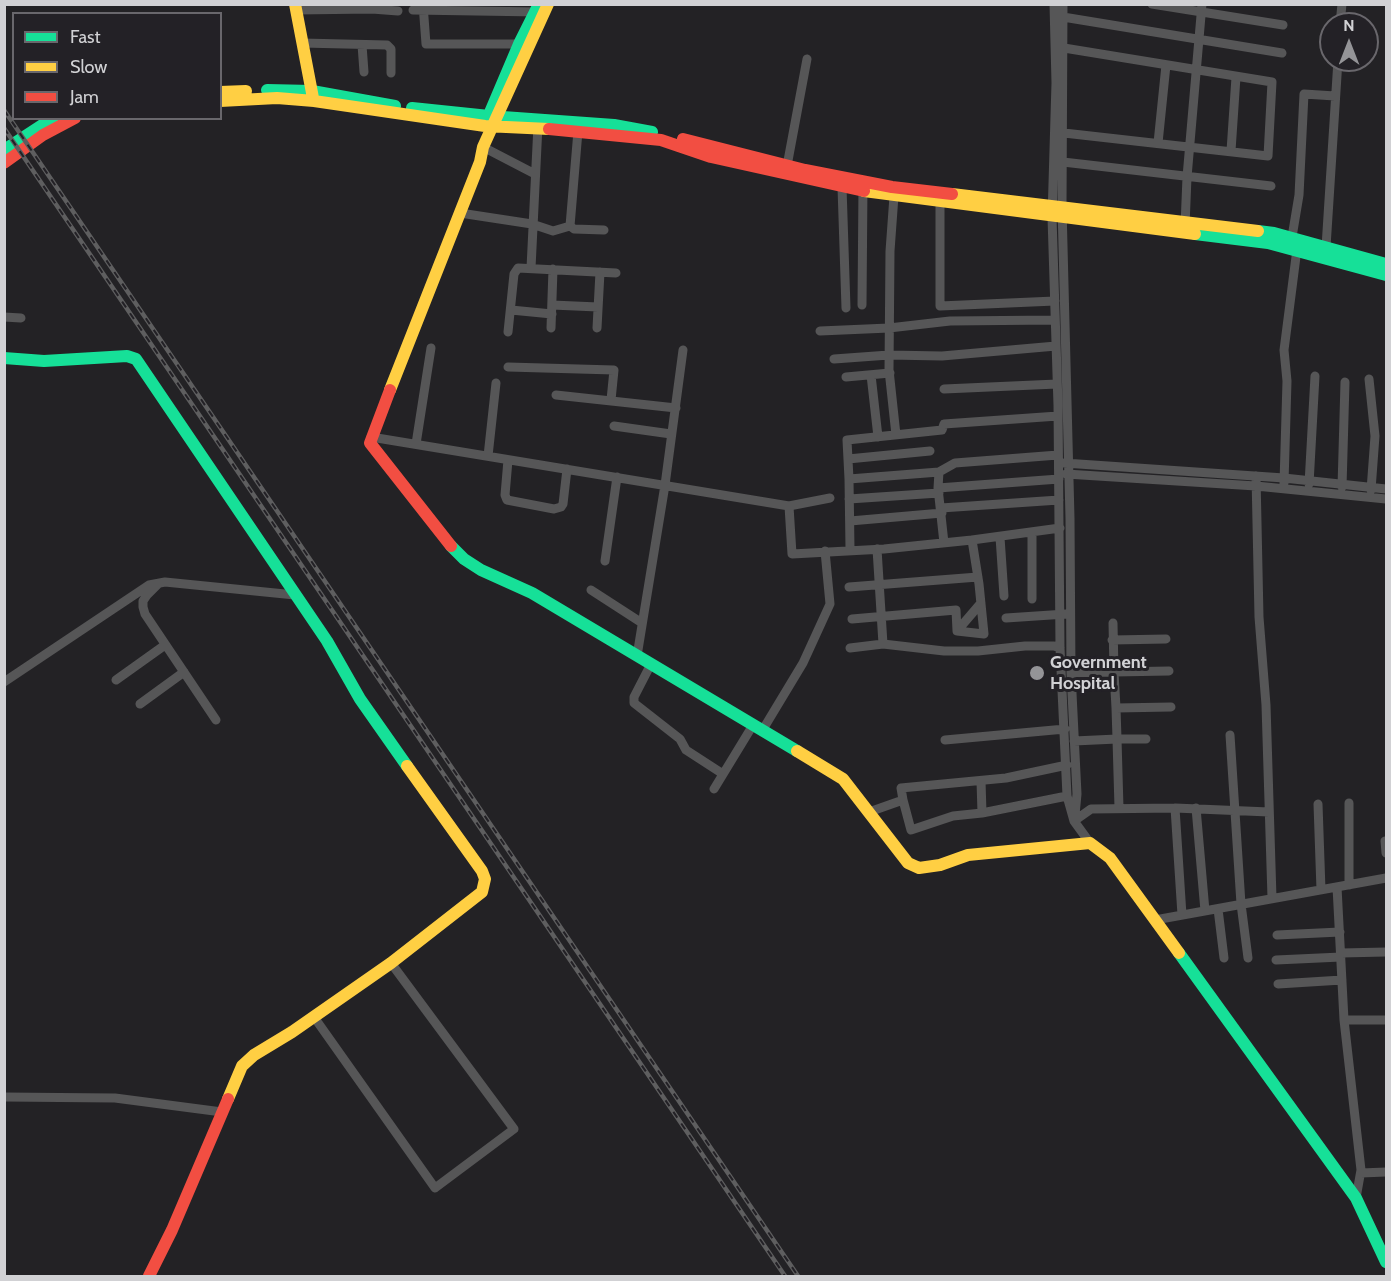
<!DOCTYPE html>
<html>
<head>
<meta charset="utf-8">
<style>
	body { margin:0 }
	#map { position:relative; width:1391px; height:1281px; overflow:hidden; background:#232225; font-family:Cabin,sans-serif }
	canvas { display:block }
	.frame { position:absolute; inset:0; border:6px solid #d1d1d4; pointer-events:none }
	.legend { position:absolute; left:12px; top:12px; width:210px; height:108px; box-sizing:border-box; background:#232126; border:2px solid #69676c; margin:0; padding:8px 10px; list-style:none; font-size:18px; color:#d1d1d4 }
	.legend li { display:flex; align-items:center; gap:12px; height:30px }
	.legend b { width:30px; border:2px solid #69676c }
	.north { position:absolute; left:1319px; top:12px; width:60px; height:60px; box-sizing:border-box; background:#232126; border:2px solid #69676c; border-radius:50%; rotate:0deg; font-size:16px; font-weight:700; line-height:24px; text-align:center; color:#d1d1d4 }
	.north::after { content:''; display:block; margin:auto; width:21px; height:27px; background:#949497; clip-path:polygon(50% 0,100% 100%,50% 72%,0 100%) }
</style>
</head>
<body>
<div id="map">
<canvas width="1391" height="1281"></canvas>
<div class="frame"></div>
<ul class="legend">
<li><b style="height:8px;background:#16e098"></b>Fast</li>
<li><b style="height:8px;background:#ffcf43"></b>Slow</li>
<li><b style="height:8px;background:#f24e42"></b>Jam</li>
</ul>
<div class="north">N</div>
</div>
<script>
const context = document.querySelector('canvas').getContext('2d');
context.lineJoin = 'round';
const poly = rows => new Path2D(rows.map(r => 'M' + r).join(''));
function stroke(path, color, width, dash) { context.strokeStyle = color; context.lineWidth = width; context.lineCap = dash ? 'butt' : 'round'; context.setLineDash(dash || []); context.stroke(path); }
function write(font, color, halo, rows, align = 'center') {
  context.font = font + ' Cabin,sans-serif'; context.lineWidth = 6; context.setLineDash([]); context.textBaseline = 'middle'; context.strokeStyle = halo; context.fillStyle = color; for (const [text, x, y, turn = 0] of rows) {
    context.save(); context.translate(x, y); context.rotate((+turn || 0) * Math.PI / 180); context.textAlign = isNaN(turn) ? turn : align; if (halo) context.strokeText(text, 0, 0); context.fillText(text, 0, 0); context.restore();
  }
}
stroke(poly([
	[423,4,426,44,519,44],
	[1054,4,1056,83,1052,217,1058,405,1060,648,1067,796,1074,821,1090,843],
	[1063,4,1062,207,1070,518,1071,673,1077,794,1075,815],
	[1152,4,1283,25],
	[296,10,372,9,398,11],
	[413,10,539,12],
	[1063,17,1282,53],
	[1340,24,1342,4],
	[302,43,387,45,391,49,391,73],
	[362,45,364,72],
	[578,131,570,226,574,229,604,230],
	[1064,133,1268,156,1272,82,1064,48],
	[1158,143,1166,65],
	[483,147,535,174],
	[1231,151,1236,77],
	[1063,162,1271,186],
	[787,166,807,59],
	[842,187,846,308],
	[894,196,890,251,889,370,896,435],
	[940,202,940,306,1055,301],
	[460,213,532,224,553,231,570,226],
	[1185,226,1187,177,1202,4],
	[1292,237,1299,195,1304,94,1335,96],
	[1326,247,1338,60],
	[531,268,538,125],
	[552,305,598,307],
	[862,305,863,185],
	[511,310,552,314],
	[4,317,21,318],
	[551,328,553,269],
	[597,328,600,272],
	[820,331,889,328,950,321,1055,320],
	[508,332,514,274,518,268,616,273],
	[834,359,889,355,942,356,1056,346],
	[508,367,614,370,611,400],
	[871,375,878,437],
	[846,377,890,373],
	[1369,379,1375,436,1371,490],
	[944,389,1057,384],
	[556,395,676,408],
	[614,426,671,434],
	[371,437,789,506,830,498],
	[416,444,431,348],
	[488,456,496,383],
	[848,459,930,451],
	[508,460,505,495,507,500,554,509,561,507,563,504,567,469],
	[1064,463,1284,478,1386,489],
	[939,472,955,463,1058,455],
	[1066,474,1256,486,1386,499],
	[1256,476,1259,617,1266,705,1272,898],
	[849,479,850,549],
	[1284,483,1287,381,1284,350,1297,249],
	[1309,484,1315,376],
	[1342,487,1345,382],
	[938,488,1059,479],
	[849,499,939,493],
	[789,506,792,554,884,549,972,540,1060,528],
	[941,508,1059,500],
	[850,521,942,513],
	[1032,532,1032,599],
	[1000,537,1004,596],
	[944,543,938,488,939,472,849,479,847,440,942,430,944,424,1058,416],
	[877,549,883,644],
	[605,561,617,477],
	[159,583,147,595,143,601,143,607,145,614,216,720],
	[849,587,978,577],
	[591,590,642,623],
	[1006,618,1066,614],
	[852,619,956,610,957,631,984,634,979,584,972,540],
	[1113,623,1114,672,1169,671],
	[957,631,981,603],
	[1112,640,1166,639],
	[850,648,883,644,944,651,978,651,1025,646,1054,646,1060,648],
	[637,656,665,485,683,350],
	[651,664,634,697,634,703,680,739,686,750,723,774],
	[1071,673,1114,672,1116,708,1117,739,1074,741],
	[116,680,165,645],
	[4,682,149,585,165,582,295,595],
	[140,704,184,672],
	[1116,708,1171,707],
	[762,731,803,663,830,604,825,551],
	[1230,735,1241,904,1248,958],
	[945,740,1065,729],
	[981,781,982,813],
	[714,789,753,725],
	[903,800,901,788,1006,778,1067,765],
	[1349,803,1349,885],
	[1318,804,1321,890],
	[1119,808,1117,739,1146,739],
	[1196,808,1205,911],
	[869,812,903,800,911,830,953,816,982,813,1067,796],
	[1074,821,1091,809,1175,808],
	[1385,841,1386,853],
	[1337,887,1344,1020,1361,1170,1356,1198],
	[1218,909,1224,958],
	[1182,915,1175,808,1269,812],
	[1155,920,1386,878],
	[1277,935,1340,932],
	[1341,953,1386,952],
	[1276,960,1341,957],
	[1278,984,1342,980],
	[314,1017,435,1188,514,1129,391,963],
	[1344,1020,1386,1020],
	[4,1097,115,1098,222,1112],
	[1361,1173,1386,1172]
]), '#565657', 9);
stroke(poly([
	[267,90,312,91,395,106],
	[412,108,489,116,614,125,652,132],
	[488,117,519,44,539,4],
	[4,150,53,118],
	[1258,231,1274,233,1386,264],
	[1195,234,1268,243,1386,275],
	[4,358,44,361,127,356,136,359,327,641,360,699,407,766],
	[451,546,464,559,481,570,532,593,797,751],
	[1179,953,1356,1198,1386,1262]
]), '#16e098', 12);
stroke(poly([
	[295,4,313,98],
	[220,92,246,91],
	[220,101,277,98,314,101,485,126,549,129],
	[864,191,1195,234],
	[952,194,1258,231],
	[390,390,480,162,483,147,548,4],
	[797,751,843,779,908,863,919,868,940,865,968,855,1090,843,1110,858,1179,953],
	[228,1099,242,1066,254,1055,292,1032,391,963,482,892,485,879,482,871,407,766]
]), '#ffcf43', 12);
stroke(poly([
	[549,129,661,140,711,157,864,191],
	[683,139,805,170,892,187,952,194],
	[4,163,43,135,75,118],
	[390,390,370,443,451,546],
	[149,1276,172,1230,228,1099]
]), '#f24e42', 12);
const rail = poly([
	[4,110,798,1276],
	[4,128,785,1276]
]);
stroke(rail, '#5e5e5f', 4.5);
stroke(rail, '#232126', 2, [7]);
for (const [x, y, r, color] of [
	[1037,673,8,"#949497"]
]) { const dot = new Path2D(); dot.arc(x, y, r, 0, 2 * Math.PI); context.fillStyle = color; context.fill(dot); stroke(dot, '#232126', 2); }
write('bold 18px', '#d1d1d4', '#232126', [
	["Government",1050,663],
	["Hospital",1050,684]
], 'left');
</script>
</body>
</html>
